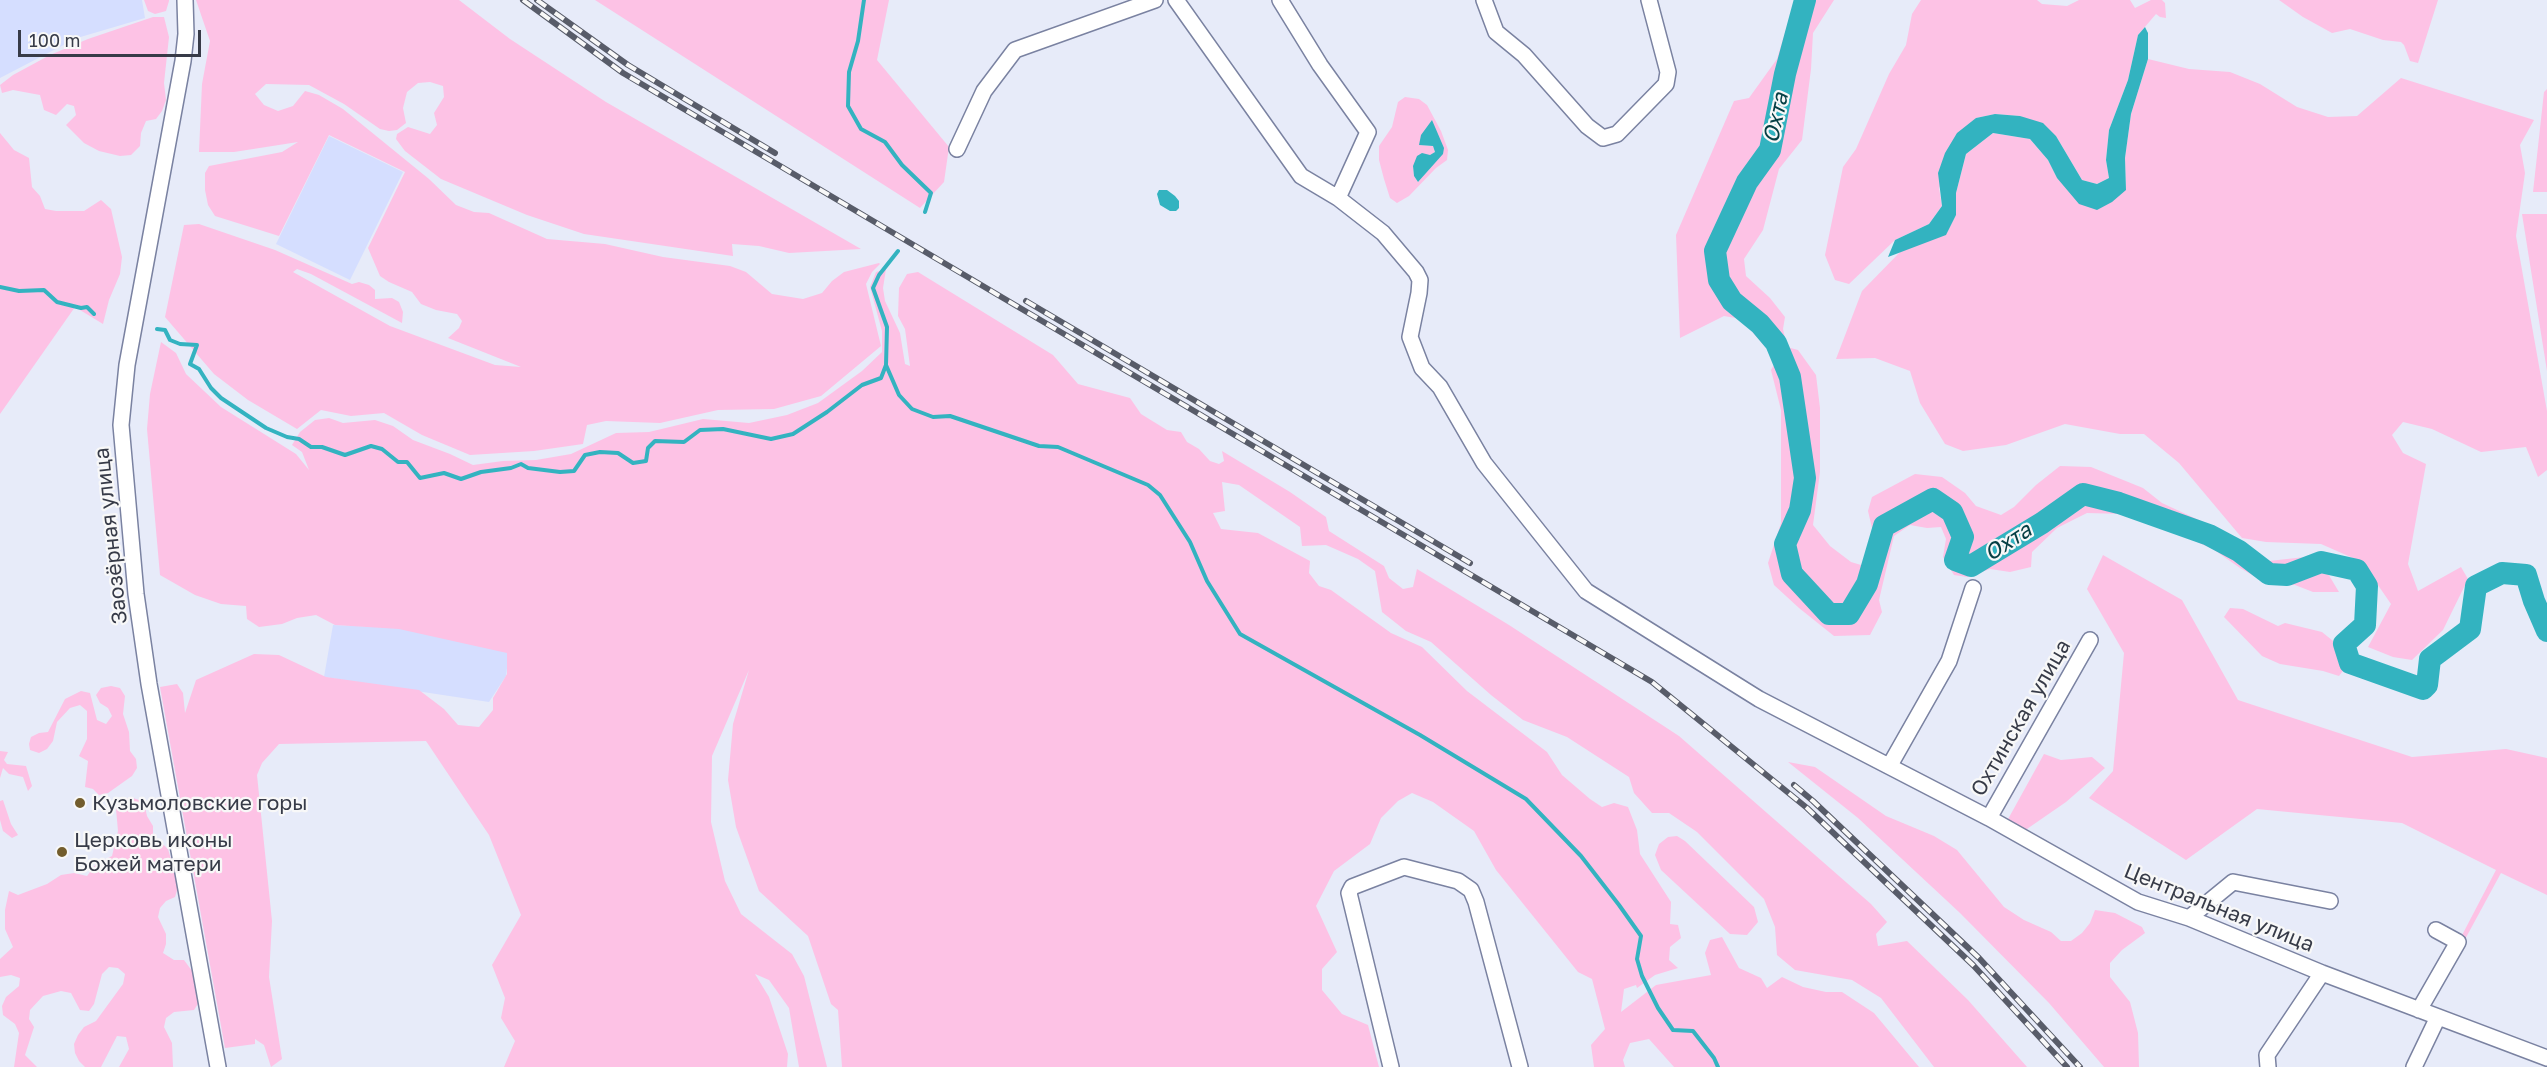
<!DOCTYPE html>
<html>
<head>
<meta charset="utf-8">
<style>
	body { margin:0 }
	#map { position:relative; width:2547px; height:1067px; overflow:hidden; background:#e7ebf9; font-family:"Golos Text",sans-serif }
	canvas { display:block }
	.scale { position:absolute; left:18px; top:30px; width:183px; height:27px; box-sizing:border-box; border:3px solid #373b48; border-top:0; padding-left:8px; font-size:18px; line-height:21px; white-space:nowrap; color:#373b48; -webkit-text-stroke:4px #f8f8f8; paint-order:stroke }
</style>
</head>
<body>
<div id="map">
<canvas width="2547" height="1067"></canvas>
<div class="scale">100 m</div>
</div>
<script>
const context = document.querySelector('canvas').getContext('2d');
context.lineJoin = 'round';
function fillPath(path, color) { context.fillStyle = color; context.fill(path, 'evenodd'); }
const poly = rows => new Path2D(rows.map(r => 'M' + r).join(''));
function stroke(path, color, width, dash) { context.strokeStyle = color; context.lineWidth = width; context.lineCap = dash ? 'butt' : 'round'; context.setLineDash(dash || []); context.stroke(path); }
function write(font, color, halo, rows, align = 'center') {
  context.font = font + ' "Golos Text",sans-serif'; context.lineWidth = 4.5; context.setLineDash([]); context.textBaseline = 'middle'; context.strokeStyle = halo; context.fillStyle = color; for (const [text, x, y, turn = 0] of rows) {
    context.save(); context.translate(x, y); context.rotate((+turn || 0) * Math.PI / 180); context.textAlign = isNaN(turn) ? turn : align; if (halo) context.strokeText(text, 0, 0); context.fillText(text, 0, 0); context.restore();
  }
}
fillPath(poly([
	[0,0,142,0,145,18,77,38,0,78],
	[329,136,403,172,350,280,276,244],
	[333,625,401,628,509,652,506,676,489,702,324,677]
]), '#d5deff');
fillPath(poly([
	[144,0,169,0,169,1,166,11,155,14,148,11],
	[196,0,459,0,510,39,606,102,861,249,789,253,759,246,732,244,733,256,584,234,527,215,441,179,405,151,396,139,397,134,408,127,430,134,437,125,434,113,444,97,443,86,430,82,418,83,407,92,403,108,406,123,397,130,389,131,380,129,344,104,309,85,266,84,255,94,264,105,278,111,293,106,305,91,319,95,343,109,429,179,456,205,474,212,489,213,547,239,605,244,663,257,730,266,746,272,772,294,803,299,822,293,832,281,844,272,879,263,880,264,872,272,866,284,881,346,821,396,774,409,718,410,660,423,606,421,587,425,583,444,534,451,470,455,422,435,384,413,351,416,321,410,297,429,248,400,214,374,165,317,184,225,199,224,275,250,352,284,359,282,369,285,375,290,375,299,392,298,399,302,403,312,402,323,311,274,297,269,293,272,390,326,495,365,521,367,448,338,459,328,462,321,457,314,436,310,421,304,412,292,389,282,380,276,368,248,405,172,329,135,279,236,215,216,208,205,205,190,205,173,209,166,282,152,298,142,234,152,199,152,202,84,210,41],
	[595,0,889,0,877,60,949,147,944,182,920,208],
	[1795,0,1834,0,1813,33,1811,69,1802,140,1779,169,1763,230,1744,259,1746,276,1770,298,1785,317,1783,329,1787,347,1798,350,1816,375,1820,408,1820,472,1813,525,1830,546,1851,562,1861,565,1871,548,1872,528,1868,511,1872,497,1915,474,1942,477,1965,493,1976,506,2001,515,2014,507,2036,485,2060,466,2091,467,2143,488,2162,503,2229,534,2269,561,2314,556,2321,562,2339,592,2313,592,2295,585,2266,583,2240,568,2213,549,2181,535,2123,514,2087,513,2057,528,2032,552,2031,567,2010,572,1990,569,1967,577,1954,575,1943,557,1946,539,1941,527,1927,528,1910,525,1894,536,1879,600,1882,612,1870,635,1834,636,1799,608,1774,585,1768,563,1781,523,1781,410,1771,370,1780,355,1768,350,1741,319,1724,316,1680,338,1676,235,1734,101,1749,98,1777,59],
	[1921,0,2037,0,2042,4,2067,6,2079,0,2130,0,2135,8,2151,0,2162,0,2165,3,2166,18,2160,17,2156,14,2138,35,2128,80,2109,130,2106,160,2109,178,2097,184,2082,180,2056,136,2020,116,1995,114,1976,118,1939,188,1942,206,1929,224,1895,240,1849,284,1835,280,1825,255,1843,167,1856,149,1889,74,1906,45,1912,14],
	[2279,0,2438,0,2418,63,2410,61,2404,45,2401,42,2383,40,2350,29,2332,33,2303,17],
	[153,17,164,17,169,37,164,83,166,100,162,111,156,119,146,121,141,133,140,146,131,155,120,156,99,151,84,143,66,125,76,115,74,106,67,104,56,115,44,110,40,95,13,90,2,93,0,85,13,75,50,55,88,39],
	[2148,59,2189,69,2230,72,2260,84,2297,107,2328,117,2357,116,2401,78,2534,120,2520,145,2525,173,2516,236,2547,411,2547,470,2538,477,2526,447,2481,452,2432,429,2403,422,2392,435,2403,453,2426,464,2408,564,2418,591,2461,567,2468,579,2443,630,2412,660,2393,657,2368,647,2391,604,2362,562,2321,544,2266,542,2242,538,2179,463,2144,434,2120,434,2065,424,2006,445,1963,451,1945,444,1920,403,1910,371,1875,358,1836,359,1862,291,1901,251,1946,234,1956,215,1956,193,1966,154,1993,133,2030,139,2048,160,2057,178,2126,190,2125,158,2131,114],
	[2547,89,2547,192,2533,192,2544,92],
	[1405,97,1419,99,1427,105,1441,131,1448,150,1447,160,1436,168,1409,196,1397,203,1390,198,1384,179,1379,160,1379,146,1392,127,1398,102],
	[1432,120,1443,153,1418,182,1414,176,1413,166,1435,152,1433,146,1420,145],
	[0,133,14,150,29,158,32,187,40,196,45,209,56,211,84,211,101,200,111,209,122,257,120,274,109,300,103,324,75,307,0,414],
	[2522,214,2547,214,2547,371],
	[886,269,883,288,885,301,900,333,905,364,910,366,905,329,898,316,899,288,907,274,918,272,1053,355,1078,384,1130,398,1141,414,1167,430,1181,432,1187,442,1199,449,1210,461,1219,464,1224,461,1222,451,1290,492,1326,517,1329,531,1384,566,1389,578,1403,589,1413,587,1417,569,1509,625,1679,736,1871,904,1887,922,1876,934,1878,946,1907,941,1968,1000,2027,1067,1934,1067,1881,998,1852,980,1795,970,1777,955,1775,927,1764,899,1697,832,1669,813,1652,813,1634,793,1629,777,1567,737,1523,720,1491,695,1431,642,1406,631,1382,612,1375,571,1358,559,1326,545,1302,546,1300,527,1239,485,1222,482,1225,511,1213,513,1221,529,1258,533,1310,561,1309,573,1319,586,1331,590,1391,633,1422,647,1467,691,1547,752,1562,775,1590,799,1602,807,1614,803,1628,807,1637,830,1640,854,1671,902,1670,924,1678,925,1681,938,1670,947,1669,960,1678,968,1655,975,1637,988,1636,985,1624,989,1621,1012,1656,985,1711,975,1705,953,1710,940,1722,937,1739,968,1761,978,1767,988,1782,977,1803,987,1826,992,1842,992,1874,1013,1919,1067,1674,1067,1649,1039,1630,1043,1623,1060,1625,1067,1594,1067,1591,1045,1605,1029,1592,979,1578,972,1496,870,1474,831,1433,802,1412,793,1398,801,1381,818,1370,844,1334,871,1316,906,1337,952,1322,969,1322,990,1342,1014,1368,1025,1379,1067,842,1067,838,1010,831,1004,808,936,759,891,736,827,728,780,733,724,749,670,712,756,711,822,725,881,741,914,792,954,804,976,827,1067,799,1067,789,1008,769,980,755,974,769,997,788,1054,787,1067,504,1067,515,1041,501,1018,505,998,492,965,521,915,489,835,426,741,279,744,262,763,257,775,272,921,269,977,282,1059,271,1067,264,1045,255,1039,255,1044,225,1048,160,687,177,684,183,693,185,713,196,680,254,654,279,655,326,677,419,690,444,709,458,725,479,727,493,710,493,698,507,674,507,653,399,629,335,625,316,615,297,618,282,624,259,627,247,619,246,606,221,604,195,595,160,575,147,429,150,394,161,342,176,353,186,374,221,407,296,454,309,470,302,452,292,445,300,432,315,420,329,418,343,423,375,420,393,426,413,440,450,454,473,465,503,461,536,460,571,454,616,433,649,432,703,419,749,423,787,415,818,403,862,371,882,352,882,331,870,287,876,272],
	[2103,555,2182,600,2238,700,2412,757,2506,749,2547,758,2547,895,2501,873,2463,943,2459,941,2496,870,2402,823,2257,809,2186,860,2089,798,2113,771,2124,653,2087,589],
	[2230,608,2243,609,2278,626,2285,623,2322,632,2338,645,2345,668,2339,676,2323,671,2280,664,2262,656,2224,617],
	[111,686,120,688,125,696,123,714,129,732,130,751,136,759,137,768,132,776,108,793,99,795,93,789,85,787,88,761,79,756,87,739,87,711,80,705,70,708,57,722,53,741,47,749,39,753,30,750,29,744,31,737,39,733,48,732,65,699,81,691,90,693,97,720,106,724,112,716,108,708,100,703,96,695,101,688],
	[0,751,8,752,4,760,7,764,26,766,32,786,28,791,23,777,9,774,3,768,0,778],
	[2044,754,2061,760,2092,757,2105,768,2066,802,2024,831,2007,821],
	[1788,762,1815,767,1886,816,1934,836,1957,850,2004,907,2024,920,2051,932,2061,941,2071,941,2082,933,2090,923,2095,910,2115,913,2142,927,2145,933,2122,950,2110,963,2110,977,2130,1002,2138,1033,2139,1067,2104,1067,2049,1003,1960,913,1858,818],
	[130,797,139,800,145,807,147,816,153,826,153,835,168,849,176,877,178,887,175,897,166,901,160,908,158,917,166,934,166,944,163,953,174,960,184,960,195,975,199,1002,194,1010,174,1012,166,1018,164,1027,172,1043,173,1067,119,1067,129,1049,126,1037,117,1036,101,1067,85,1067,79,1061,75,1053,74,1044,78,1035,84,1027,96,1021,123,984,125,974,118,968,109,967,102,974,94,1004,89,1011,80,1010,71,993,61,991,43,996,30,1010,29,1019,34,1027,25,1055,37,1067,14,1067,19,1033,15,1024,3,1015,2,1006,6,997,19,986,20,978,11,975,0,977,0,959,13,947,5,929,5,910,9,891,18,895,47,884,61,875,74,873,87,876,96,864,112,856,118,831,116,809,122,801],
	[3,800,11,824,18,835,12,838,3,831,0,820,0,801],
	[1677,836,1685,841,1754,907,1758,922,1747,935,1730,934,1661,870,1655,855,1659,844,1668,837]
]), '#fdc2e5');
fillPath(poly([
	[2145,27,2148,33,2148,59,2131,114,2125,158,2126,190,2112,202,2097,210,2079,204,2057,178,2048,160,2030,139,1993,133,1966,154,1956,193,1956,215,1946,235,1888,257,1895,240,1929,224,1942,206,1938,173,1945,153,1957,133,1976,118,1995,114,2020,116,2043,123,2056,136,2082,180,2097,184,2109,178,2106,160,2109,130,2128,80,2138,35],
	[1432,120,1444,148,1443,154,1418,182,1414,176,1413,166,1417,156,1422,153,1430,155,1435,152,1433,146,1419,145,1421,135],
	[1159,190,1167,190,1175,196,1179,201,1179,208,1176,211,1170,211,1160,205,1157,194]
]), '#33b3c0');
stroke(poly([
	[864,0,858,41,849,72,848,106,861,129,885,142,902,165,931,193,925,212],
	[0,287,19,291,44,290,57,302,81,308,87,307,94,314],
	[157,329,165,330,170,340,180,344,197,345,190,364,199,369,211,388,221,398,266,428,287,437,299,439,311,447,322,447,345,455,371,446,382,449,398,462,407,462,420,478,444,473,461,479,481,472,511,468,521,464,528,468,560,472,574,471,585,455,600,452,618,453,633,463,646,461,648,448,655,441,684,442,700,430,723,429,771,439,793,434,827,412,862,385,881,378,886,365,887,327,873,288,879,275,898,251],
	[886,365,899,395,912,409,933,417,950,416,1039,446,1058,447,1148,485,1160,495,1190,542,1207,581,1240,634,1420,735,1526,799,1581,856,1619,905,1641,936,1637,959,1642,976,1658,1008,1673,1030,1693,1031,1714,1058,1718,1067]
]), '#33b3c0', 4);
stroke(poly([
	[1805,0,1785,74,1770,150,1747,182,1715,251,1719,280,1732,301,1760,324,1776,343,1790,377,1805,478,1800,510,1785,544,1792,574,1829,614,1849,614,1867,584,1884,526,1933,499,1952,512,1963,537,1955,560,1971,566,2042,523,2083,494,2119,503,2209,535,2239,551,2269,574,2287,575,2321,562,2357,570,2367,586,2365,625,2344,644,2350,663,2423,689,2427,685,2430,659,2470,629,2476,586,2502,573,2526,575,2534,601,2547,631]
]), '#33b3c0', 22);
const minor = poly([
	[185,0,186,34,183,61,127,365,121,425,136,594,149,684,218,1067],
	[1176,0,1301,176,1338,198,1383,233,1416,272,1420,280,1419,293,1410,337,1422,368,1440,387,1484,463,1586,591,1759,699,1989,818,2138,902,2189,918,2322,973,2547,1058],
	[1280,0,1320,65,1368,132,1338,198],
	[1484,0,1496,32,1524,55,1587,126,1603,138,1617,134,1666,84,1668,72,1649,0],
	[957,149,984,91,1015,50,1155,0],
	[1890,765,1949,661,1973,588],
	[1989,818,2090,640],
	[2189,918,2233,882,2330,901],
	[2419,1010,2458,942,2436,930],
	[1391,1067,1349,893,1352,887,1404,867,1458,881,1471,890,1476,902,1520,1067],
	[2268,1067,2267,1055,2322,973],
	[2414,1067,2438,1017]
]);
stroke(minor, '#7a82a1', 18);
stroke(minor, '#fff', 15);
const rail = poly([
	[523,0,623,73,1652,682,1807,808,1973,965,2067,1067],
	[537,0,628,65,775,153],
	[1026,301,1470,563],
	[1794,785,1813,801,1979,958,2080,1067]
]);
stroke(rail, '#585c69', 6);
stroke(rail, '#f8f8f8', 4, [11]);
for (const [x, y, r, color] of [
	[80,803,6,"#735d2d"],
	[62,852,6,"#735d2d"]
]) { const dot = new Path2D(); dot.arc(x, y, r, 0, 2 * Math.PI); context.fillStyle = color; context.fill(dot); stroke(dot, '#f8f8f8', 2); }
write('21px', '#373b48', '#f8f8f8', [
	["Заозёрная улица",111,536,-96],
	["Охтинская улица",2021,718,-60],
	["Центральная улица",2219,908,22]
]);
write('21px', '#373b48', '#f8f8f8', [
	["Кузьмоловские горы",92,803],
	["Церковь иконы",74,840],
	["Божей матери",74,864]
], 'left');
write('italic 22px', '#064045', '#f8f8f8', [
	["Охта",1776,118,-78],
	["Охта",2008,542,-33]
]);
</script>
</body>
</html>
